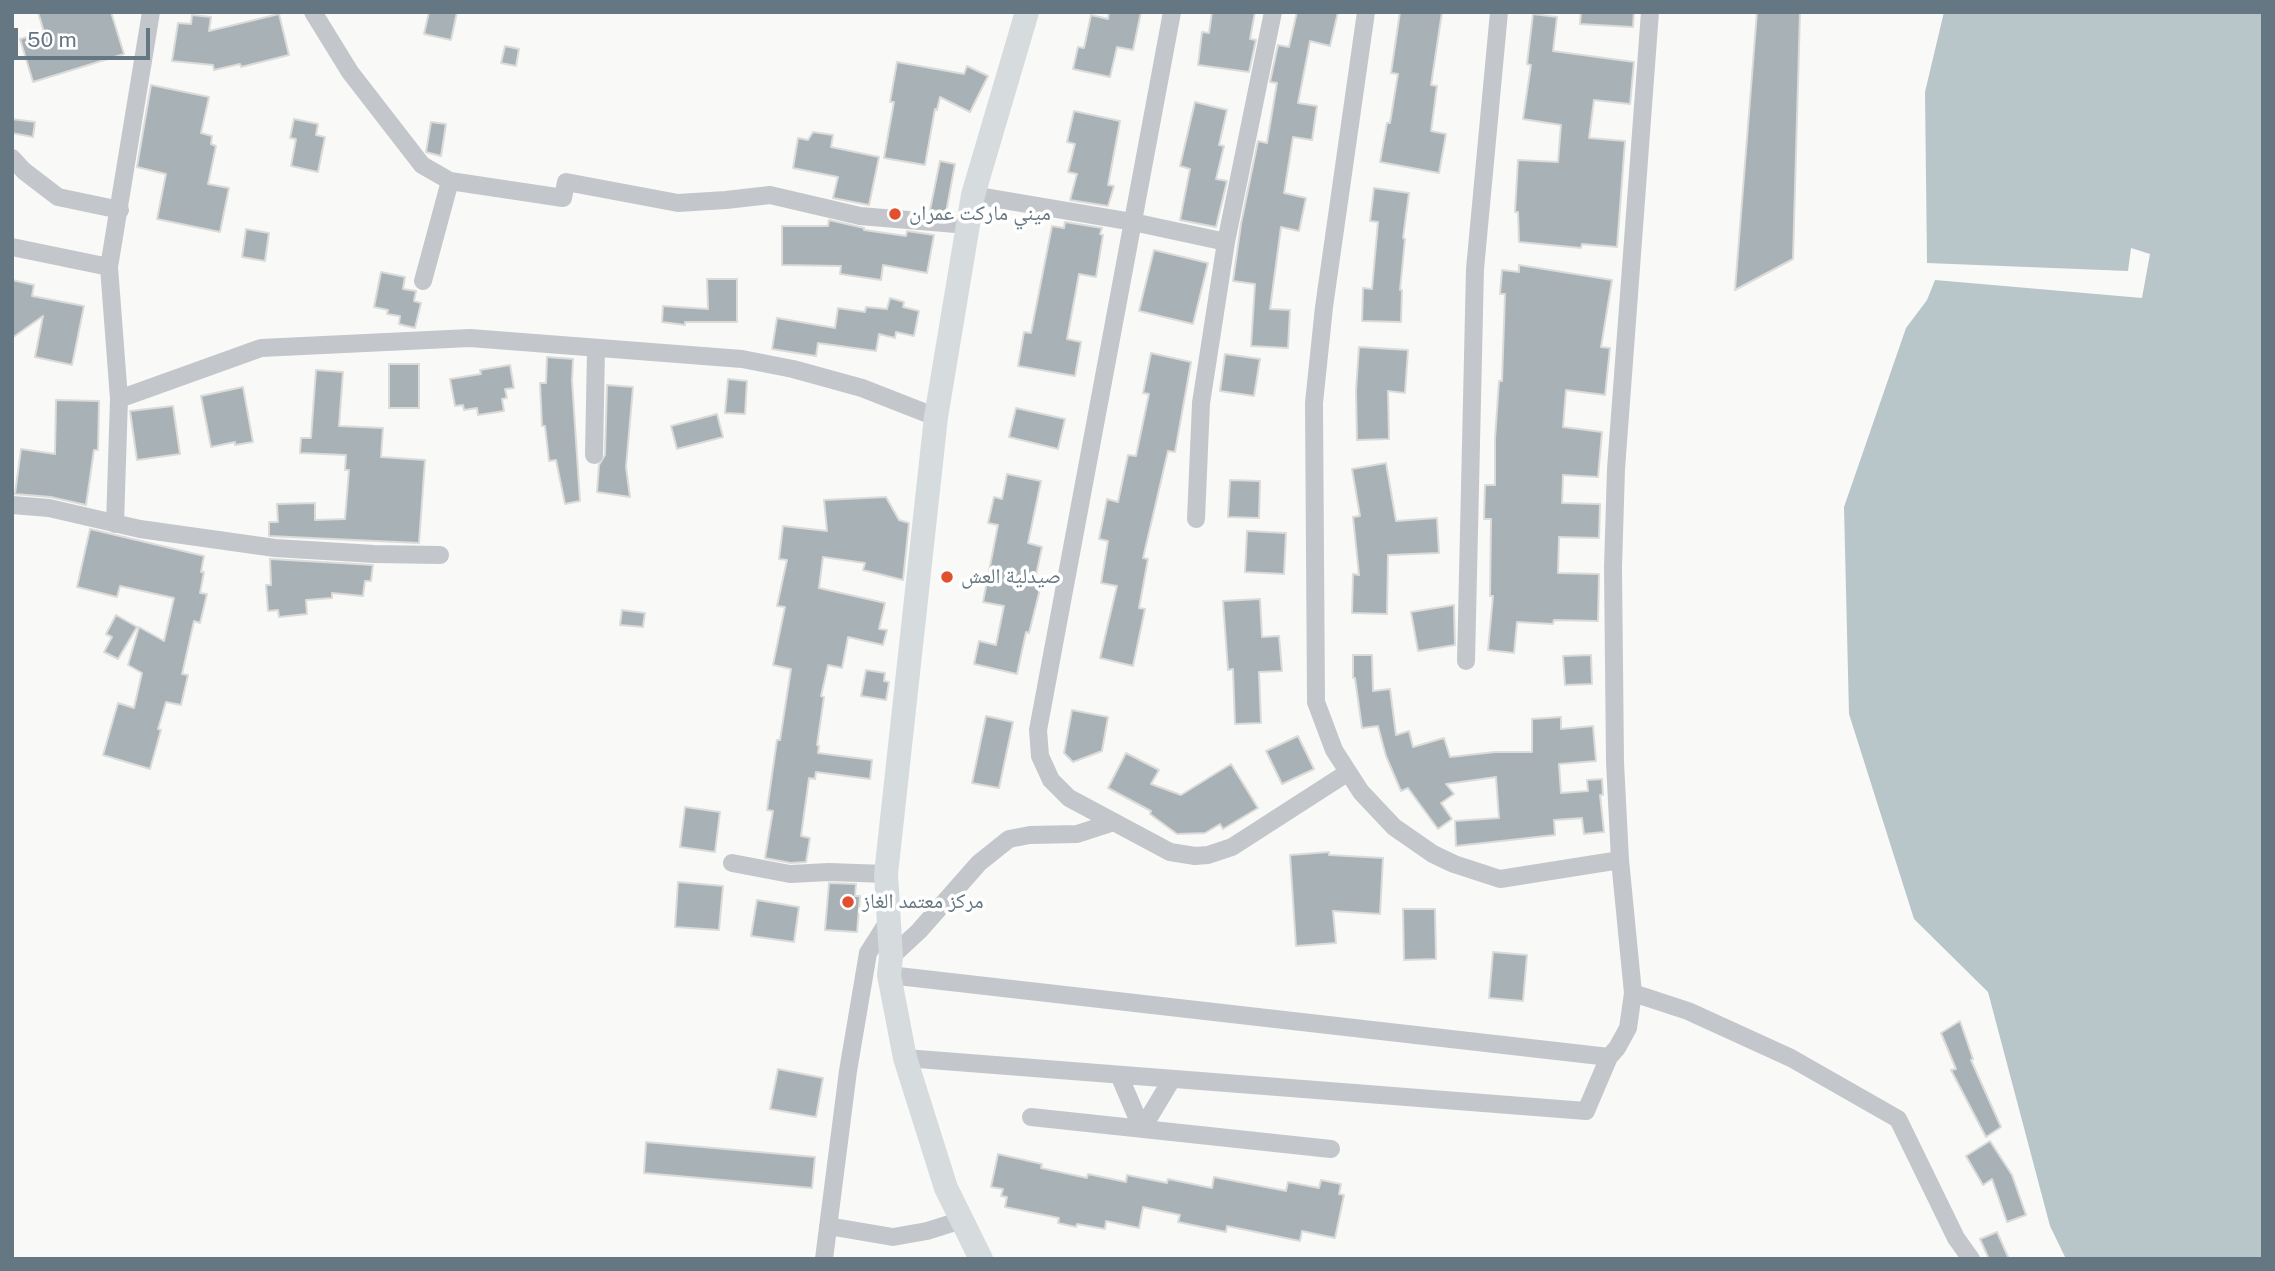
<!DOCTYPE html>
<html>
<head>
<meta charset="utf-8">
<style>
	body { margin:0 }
	#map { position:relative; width:2275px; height:1271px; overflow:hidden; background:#f9f9f7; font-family:"Public Sans",sans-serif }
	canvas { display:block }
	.frame { position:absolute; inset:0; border:14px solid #657782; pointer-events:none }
	.scale { position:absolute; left:14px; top:28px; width:136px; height:32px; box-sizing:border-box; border:4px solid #657782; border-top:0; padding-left:9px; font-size:21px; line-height:24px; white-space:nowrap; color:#657782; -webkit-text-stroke:5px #fff; paint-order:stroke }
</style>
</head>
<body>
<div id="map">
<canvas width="2275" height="1271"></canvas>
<div class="frame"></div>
<div class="scale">50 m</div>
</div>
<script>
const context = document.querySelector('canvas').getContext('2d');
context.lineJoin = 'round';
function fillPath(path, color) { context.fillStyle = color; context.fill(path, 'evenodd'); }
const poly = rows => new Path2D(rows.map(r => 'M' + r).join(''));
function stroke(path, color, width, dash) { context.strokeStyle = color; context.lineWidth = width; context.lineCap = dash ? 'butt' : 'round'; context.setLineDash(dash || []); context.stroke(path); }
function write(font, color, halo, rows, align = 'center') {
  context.font = font + ' "Public Sans","Noto Naskh Arabic",sans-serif'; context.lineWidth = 7; context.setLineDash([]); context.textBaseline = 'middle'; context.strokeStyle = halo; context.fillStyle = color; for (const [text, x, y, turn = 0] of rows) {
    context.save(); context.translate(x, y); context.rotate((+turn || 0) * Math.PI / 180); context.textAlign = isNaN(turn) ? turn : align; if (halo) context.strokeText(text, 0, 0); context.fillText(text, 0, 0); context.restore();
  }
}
fillPath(poly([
	[1944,12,2263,12,2263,1259,2066,1259,2050,1226,1988,992,1914,919,1849,714,1844,507,1906,328,1927,300,1935,280,2142,298,2150,254,2131,248,2128,271,1927,263,1925,92]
]), '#b8c6c9');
const building = poly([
	[38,12,111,12,124,54,33,82,20,39,44,32,38,12],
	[429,12,457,12,451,40,424,34,429,12],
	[1109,12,1141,12,1133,50,1117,47,1110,77,1073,69,1078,47,1084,48,1091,15,1108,19,1109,12],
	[1212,12,1255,12,1250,39,1256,40,1249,72,1198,65,1202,32,1209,33,1212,12],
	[1297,12,1338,12,1330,46,1310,41,1298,103,1317,106,1312,140,1293,137,1284,193,1306,198,1299,231,1281,227,1270,309,1290,310,1288,348,1251,346,1255,284,1233,281,1241,224,1258,141,1267,143,1277,83,1270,82,1278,45,1289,47,1297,12],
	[1400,12,1442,12,1431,85,1437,86,1431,131,1446,134,1439,173,1380,162,1387,123,1390,123,1398,74,1391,73,1400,12],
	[1581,12,1634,12,1633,27,1580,24,1581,12],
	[1757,12,1800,12,1793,259,1735,290,1757,12],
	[279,14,289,55,241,67,240,64,214,70,213,65,172,61,178,23,191,24,192,15,211,17,209,31,279,14],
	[1533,14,1557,17,1553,51,1634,62,1630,104,1594,100,1589,138,1625,141,1617,247,1582,244,1581,248,1519,242,1518,212,1515,212,1518,160,1558,162,1561,125,1523,119,1531,65,1527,64,1533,14],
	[505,46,519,49,516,66,501,63,505,46],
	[897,62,964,74,967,66,988,76,970,112,940,97,937,110,935,109,925,165,884,158,894,102,890,102,897,62],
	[151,85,209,97,201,133,212,136,211,144,216,146,208,184,229,188,220,232,157,219,166,174,137,167,151,85],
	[1195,102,1227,110,1219,145,1224,146,1216,179,1227,181,1216,227,1180,220,1190,169,1180,166,1195,102],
	[1074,111,1120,121,1108,185,1114,186,1108,206,1070,200,1077,174,1068,172,1075,144,1067,142,1074,111],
	[12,119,35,122,33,137,12,133,12,119],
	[294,119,318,124,316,135,325,137,318,172,291,166,296,139,290,138,294,119],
	[431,122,446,124,441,156,426,152,431,122],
	[813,132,833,135,831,147,879,157,869,205,833,198,838,177,793,168,798,138,808,140,813,132],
	[940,161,955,164,946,212,930,210,940,161],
	[1374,188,1409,193,1403,238,1405,239,1400,290,1402,290,1401,322,1362,321,1363,288,1372,289,1378,222,1370,221,1374,188],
	[829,220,864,228,864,230,906,236,907,231,934,235,927,273,883,265,881,280,840,274,841,266,782,265,782,226,828,226,829,220],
	[1065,222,1102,228,1100,234,1103,235,1096,277,1079,274,1067,339,1081,342,1075,376,1018,366,1024,332,1031,333,1052,226,1064,228,1065,222],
	[246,229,269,233,265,261,242,257,246,229],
	[1154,250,1208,263,1193,324,1139,311,1154,250],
	[1519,265,1612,280,1601,347,1610,348,1605,395,1566,390,1563,427,1602,432,1598,477,1563,475,1562,503,1600,504,1599,538,1559,537,1558,573,1599,574,1598,621,1554,620,1553,624,1517,622,1514,653,1488,650,1493,596,1490,596,1491,519,1484,519,1485,485,1495,485,1495,439,1499,381,1502,381,1505,294,1500,294,1502,270,1519,272,1519,265],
	[381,272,405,277,403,289,416,291,414,301,421,303,415,328,399,324,400,316,387,314,388,310,374,307,381,272],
	[707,279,737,279,737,322,685,322,685,325,662,322,663,306,708,309,707,279],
	[12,280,34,285,32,296,84,306,72,365,35,357,43,316,12,338,12,280],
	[890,298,904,302,903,307,919,311,914,336,896,332,895,338,879,334,876,351,818,343,816,356,772,349,777,318,835,328,838,308,865,312,866,307,887,309,890,298],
	[1359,347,1408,350,1405,393,1388,391,1389,439,1357,440,1356,390,1359,347],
	[1151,353,1191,362,1175,452,1168,451,1143,558,1148,559,1139,608,1145,609,1133,666,1100,658,1117,586,1101,583,1108,541,1099,539,1107,499,1118,502,1128,455,1136,456,1149,394,1143,393,1151,353],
	[1225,354,1260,359,1254,396,1220,391,1225,354],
	[547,357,573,359,572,381,580,501,565,504,556,460,549,461,545,426,542,426,540,383,546,383,547,357],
	[389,364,419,364,419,408,389,408,389,364],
	[510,365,514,388,505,389,507,398,502,399,504,411,478,415,477,408,464,410,463,405,455,406,450,379,481,374,480,370,510,365],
	[316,370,343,372,339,426,383,428,381,457,425,460,419,543,269,536,269,522,278,522,277,504,315,503,315,520,345,519,349,470,345,470,346,455,300,453,301,438,311,438,316,370],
	[728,379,747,381,745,414,725,413,728,379],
	[607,385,633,387,626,467,630,497,597,492,599,465,605,455,607,385],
	[243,387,253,442,235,445,235,442,211,447,201,396,243,387],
	[56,400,99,401,98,450,94,450,86,505,51,497,15,494,21,449,55,454,56,400],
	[173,406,180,454,137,460,130,411,173,406],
	[1016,408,1065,419,1058,449,1009,437,1016,408],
	[717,414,723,437,677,449,671,426,717,414],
	[1386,463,1396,521,1437,518,1439,553,1388,555,1387,614,1352,613,1353,574,1359,575,1353,517,1360,516,1352,469,1386,463],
	[1007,474,1041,481,1028,543,1042,547,1034,584,1041,585,1029,633,1026,632,1017,674,974,664,979,641,996,645,1004,606,983,602,998,525,988,523,994,497,1002,499,1007,474],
	[1230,480,1260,481,1259,518,1228,517,1230,480],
	[886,497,899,520,909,523,903,580,863,570,865,563,823,557,819,588,885,603,879,629,887,630,883,645,848,637,842,668,828,665,821,696,824,697,817,745,819,746,818,753,872,760,870,779,816,772,815,779,809,778,801,836,810,838,806,862,791,863,765,858,773,811,767,810,777,740,780,740,791,669,773,665,785,607,777,606,787,560,779,559,783,526,827,531,824,500,886,497],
	[90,529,204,556,201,572,204,572,200,593,207,594,200,623,194,621,182,674,188,675,181,705,166,702,158,729,161,730,150,769,103,755,118,703,134,708,142,673,128,665,139,627,164,641,174,598,120,586,117,597,77,587,90,529],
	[1247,531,1286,533,1284,574,1245,572,1247,531],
	[270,559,373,565,371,581,365,581,363,596,332,593,332,598,306,600,307,614,279,617,278,610,268,611,266,585,271,585,270,559],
	[1260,599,1262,637,1279,636,1282,671,1259,672,1261,723,1235,724,1233,669,1228,670,1223,601,1260,599],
	[1454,605,1455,645,1418,651,1411,612,1454,605],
	[622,610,645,613,643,627,620,625,622,610],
	[116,615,137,627,118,659,104,652,112,637,106,634,116,615],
	[1353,655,1372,655,1373,691,1390,689,1396,735,1409,731,1413,747,1444,738,1450,757,1495,752,1532,752,1532,719,1561,717,1561,729,1593,726,1596,761,1559,764,1561,793,1588,791,1587,780,1602,779,1603,795,1600,795,1604,832,1584,834,1582,818,1554,820,1555,835,1456,846,1455,821,1499,818,1496,777,1446,784,1454,794,1441,803,1452,819,1438,829,1408,788,1401,791,1386,756,1378,726,1362,728,1355,678,1353,678,1353,655],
	[1591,655,1592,684,1565,685,1563,656,1591,655],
	[866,670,885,673,884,681,889,682,886,700,861,696,866,670],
	[1072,710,1108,717,1102,751,1073,762,1064,753,1072,710],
	[986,716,1013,722,999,788,972,783,986,716],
	[1298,736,1314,769,1282,784,1266,751,1298,736],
	[1126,753,1159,770,1151,784,1181,795,1231,764,1258,808,1223,829,1220,824,1205,833,1177,834,1150,814,1151,811,1108,788,1126,753],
	[685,807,720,812,715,852,680,847,685,807],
	[1329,852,1329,855,1383,858,1380,914,1333,911,1336,943,1296,946,1290,855,1329,852],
	[678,882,723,886,719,930,675,927,678,882],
	[829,883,856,884,855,896,860,896,857,932,825,930,829,883],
	[757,900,799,907,794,942,751,936,757,900],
	[1403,909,1435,909,1436,959,1404,960,1403,909],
	[1493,952,1527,955,1523,1001,1489,998,1493,952],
	[1960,1021,1973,1059,1971,1060,2001,1127,1986,1137,1951,1070,1956,1069,1941,1033,1960,1021],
	[778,1069,823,1078,816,1117,770,1109,778,1069],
	[1990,1141,2012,1175,2026,1215,2007,1222,1992,1179,1983,1185,1966,1156,1990,1141],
	[646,1142,815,1157,812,1188,644,1173,646,1142],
	[998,1154,1042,1164,1041,1168,1087,1178,1088,1174,1126,1182,1127,1175,1167,1183,1168,1179,1212,1188,1214,1177,1286,1191,1288,1182,1319,1188,1321,1180,1341,1184,1339,1194,1344,1195,1335,1238,1302,1231,1300,1241,1227,1226,1226,1232,1178,1222,1180,1215,1143,1207,1139,1228,1106,1221,1105,1229,1077,1224,1076,1227,1058,1223,1059,1218,1005,1207,1007,1197,1001,1196,1003,1189,991,1187,998,1154],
	[1997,1232,2009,1259,1989,1259,1980,1239,1997,1232]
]);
fillPath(building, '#a7b1b6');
stroke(building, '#dbdbd9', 2);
stroke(poly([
	[313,12,350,72,422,165,450,181,563,198,566,182,678,203,726,200,770,195,860,216,968,225],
	[1172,12,1038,730,1040,756,1051,780,1069,798,1170,852,1195,856,1208,855,1232,847,1347,773],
	[1366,12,1324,307,1314,403,1316,702,1334,750,1361,792,1394,827,1433,854,1454,864,1500,879,1620,860],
	[12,158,24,171,58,197,120,210],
	[973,195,1133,222,1226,242],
	[12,247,109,267],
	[423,281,450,181],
	[119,399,261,348,470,338,742,359,793,369,862,388,936,417],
	[594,455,596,349],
	[12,505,49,508,140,529,275,548,374,554,440,555],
	[1196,519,1201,403,1226,242,1273,12],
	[115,524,119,399,109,267,151,12],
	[1466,661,1475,269,1499,12],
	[732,863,790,874,829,872,886,874],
	[891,957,919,931,979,863,1009,839,1030,835,1077,834,1114,822],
	[889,975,1609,1057],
	[1633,993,1688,1011,1791,1058,1898,1119,1956,1238,1971,1259],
	[905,1058,1586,1111,1609,1057,1617,1048,1628,1028,1633,993,1620,860,1615,762,1613,567,1616,469,1650,12],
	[1119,1075,1142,1129,1172,1079],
	[1031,1117,1331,1149],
	[828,1226,893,1237,927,1231,962,1220],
	[824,1259,848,1071,868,953,887,923]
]), '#c3c7cb', 18);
stroke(poly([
	[981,1259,946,1188,905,1058,889,975,891,957,886,874,936,417,973,195,1027,12]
]), '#d6dbde', 24);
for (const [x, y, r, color] of [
	[895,214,7,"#e24f2e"],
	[947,577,7,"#e24f2e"],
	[848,902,7,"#e24f2e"]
]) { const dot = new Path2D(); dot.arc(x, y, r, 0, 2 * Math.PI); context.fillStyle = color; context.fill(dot); stroke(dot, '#fff', 2.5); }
write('21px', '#657782', '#fff', [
	["ميني ماركت عمران",909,214],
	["صيدلية العش",961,577],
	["مركز معتمد الغاز",862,902]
], 'left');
</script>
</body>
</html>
